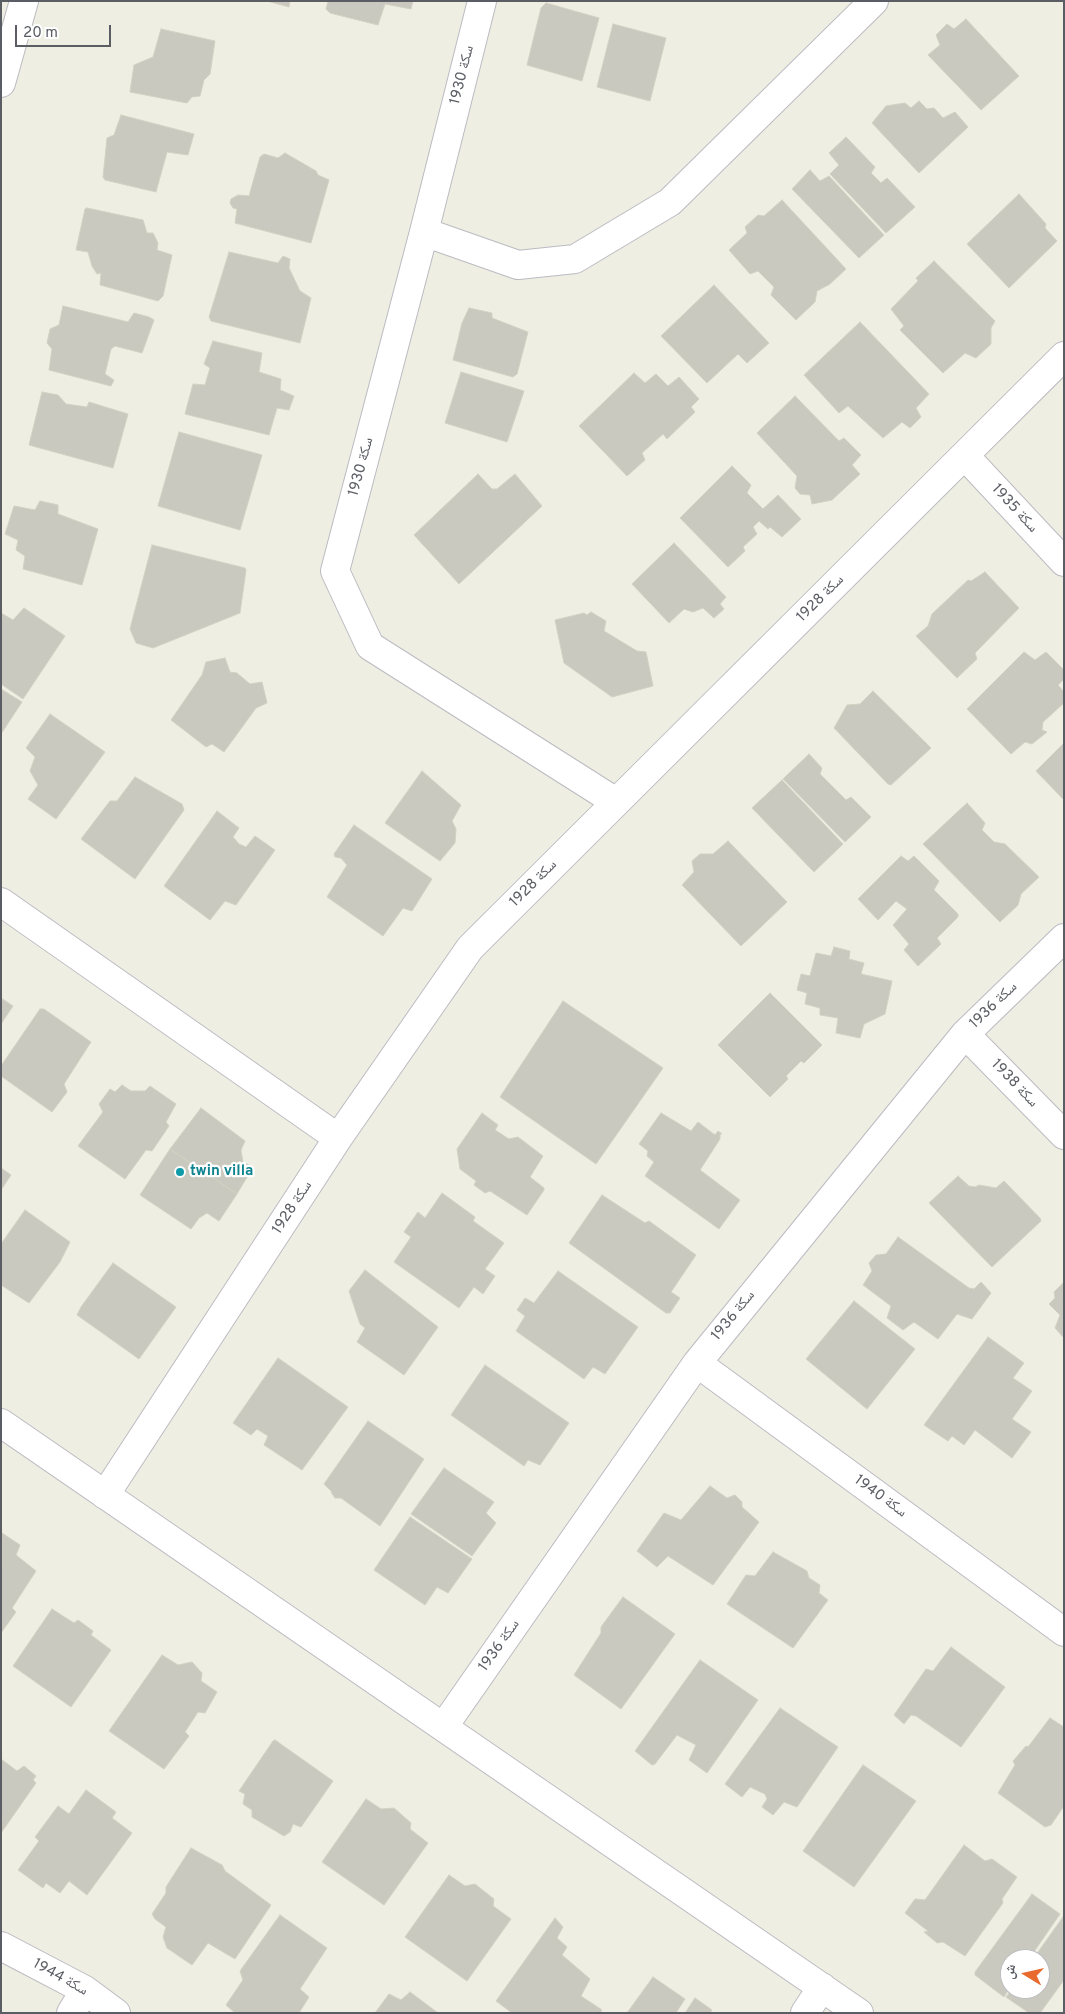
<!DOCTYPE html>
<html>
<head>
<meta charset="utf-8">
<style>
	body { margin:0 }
	#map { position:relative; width:1065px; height:2014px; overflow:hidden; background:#eeeee3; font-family:Overpass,"Noto Naskh Arabic",sans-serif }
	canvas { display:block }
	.frame { position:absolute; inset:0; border:2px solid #5b5d64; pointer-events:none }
	.north { position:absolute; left:1000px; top:1949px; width:50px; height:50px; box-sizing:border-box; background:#fff; border:1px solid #bdbec1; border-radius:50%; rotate:279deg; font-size:14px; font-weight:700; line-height:20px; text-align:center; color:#5b5d64 }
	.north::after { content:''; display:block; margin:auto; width:18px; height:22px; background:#e96a2e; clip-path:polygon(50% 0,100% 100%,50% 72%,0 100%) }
	.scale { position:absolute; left:15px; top:25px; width:96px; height:22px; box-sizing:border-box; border:2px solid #5b5d64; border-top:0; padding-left:6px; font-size:15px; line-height:18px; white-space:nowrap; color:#5b5d64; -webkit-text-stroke:4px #fff; paint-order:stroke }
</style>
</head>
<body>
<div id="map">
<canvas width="1065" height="2014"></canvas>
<div class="frame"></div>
<div class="north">ش</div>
<div class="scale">20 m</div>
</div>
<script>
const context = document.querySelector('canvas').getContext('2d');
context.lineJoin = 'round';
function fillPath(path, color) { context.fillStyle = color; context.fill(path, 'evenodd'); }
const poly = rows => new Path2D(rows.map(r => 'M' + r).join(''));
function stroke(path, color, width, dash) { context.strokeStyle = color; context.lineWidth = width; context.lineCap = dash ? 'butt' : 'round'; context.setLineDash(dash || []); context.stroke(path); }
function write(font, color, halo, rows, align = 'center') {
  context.font = font + ' Overpass,"Noto Naskh Arabic",sans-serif'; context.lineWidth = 4.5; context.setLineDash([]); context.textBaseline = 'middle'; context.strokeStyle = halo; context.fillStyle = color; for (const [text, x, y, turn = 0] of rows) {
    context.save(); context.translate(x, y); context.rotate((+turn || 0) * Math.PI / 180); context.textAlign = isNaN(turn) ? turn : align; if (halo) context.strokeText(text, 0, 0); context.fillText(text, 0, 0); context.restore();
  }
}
const building = poly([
	[267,1,290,1,289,7,267,1],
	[328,1,413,1,411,9,385,4,378,25,330,13,326,9,328,1],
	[546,3,599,18,582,81,527,65,541,8,546,3],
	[966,19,1019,76,981,110,928,55,940,45,936,35,947,24,954,29,966,19],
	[613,24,666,38,650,101,597,87,613,24],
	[161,29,215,41,210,74,204,80,200,96,192,97,187,103,130,92,134,65,153,57,161,29],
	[919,101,927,109,934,108,943,118,955,112,968,127,919,173,872,123,886,106,905,103,911,108,919,101],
	[121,115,194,134,188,155,167,152,156,192,105,180,103,177,107,138,114,135,121,115],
	[846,137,875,167,871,173,881,183,887,178,915,207,886,233,830,174,839,165,829,153,846,137],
	[285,153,316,171,318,175,329,180,311,243,235,223,237,209,233,208,230,203,231,199,238,195,249,196,260,157,264,154,278,158,285,153],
	[810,170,820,181,829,176,884,235,859,258,792,189,810,170],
	[1019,194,1046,224,1045,228,1057,241,1009,288,967,244,1019,194],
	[782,200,846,269,830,284,817,291,815,302,796,320,771,295,774,287,758,271,750,274,729,250,747,233,745,227,758,215,764,216,782,200],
	[87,208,143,220,147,233,153,233,158,243,157,250,172,255,163,296,158,301,100,285,101,273,97,274,92,266,88,252,76,250,85,209,87,208],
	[229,252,278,263,283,256,290,259,289,268,300,291,311,298,300,343,211,321,209,317,229,252],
	[934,261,995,321,991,328,991,344,976,358,965,353,943,373,900,330,904,326,891,309,918,281,916,278,934,261],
	[714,285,769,343,747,363,738,354,707,383,661,336,714,285],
	[63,306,128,322,134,313,149,317,154,320,142,353,115,346,111,349,105,374,114,380,111,386,49,370,52,349,47,343,50,329,59,325,63,306],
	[469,308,492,313,492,318,528,332,517,374,513,377,453,360,462,323,469,308],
	[860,322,929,394,916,408,921,417,910,428,902,422,883,438,848,406,839,413,804,375,860,322],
	[213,341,262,353,259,372,281,379,280,390,294,396,289,410,277,408,269,435,185,414,193,384,205,385,210,368,204,364,213,341],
	[461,372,524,391,507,442,445,423,461,372],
	[634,373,645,383,656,374,668,386,679,377,699,399,691,407,695,412,667,439,663,434,642,453,645,460,627,476,579,426,634,373],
	[42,392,58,395,66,404,87,407,89,402,128,414,113,468,29,445,42,392],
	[795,396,839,441,844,438,861,455,852,465,860,474,832,500,812,504,810,495,800,494,795,488,797,476,757,433,795,396],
	[179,432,262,455,240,530,158,506,179,432],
	[732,466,751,485,747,493,763,509,778,495,801,519,782,537,770,527,768,529,759,521,753,527,757,534,743,547,745,551,728,567,680,518,732,466],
	[478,474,492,489,497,489,515,474,542,506,459,584,414,535,478,474],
	[40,501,58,505,58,514,98,529,82,585,23,569,25,556,16,550,18,540,5,534,14,506,35,510,40,501],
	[674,543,726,597,720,604,724,609,714,618,703,608,693,612,684,609,669,623,632,584,674,543],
	[152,545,245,568,246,570,240,613,153,648,136,643,130,629,152,545],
	[985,572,1019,608,975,653,977,659,957,678,916,636,928,626,932,614,968,580,971,581,985,572],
	[24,608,65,636,23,699,1,684,1,613,13,620,24,608],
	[591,612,606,621,604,631,637,651,646,652,653,686,612,697,564,663,555,620,584,613,587,615,591,612],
	[1024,652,1035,660,1046,652,1064,670,1064,679,1058,685,1064,692,1064,703,1043,722,1042,730,1047,732,1032,744,1025,742,1011,754,967,709,1024,652],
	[225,658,230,672,237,673,250,684,262,682,267,703,256,708,224,752,212,744,206,747,171,720,202,675,206,662,225,658],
	[1,689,22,702,1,734,1,689],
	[873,691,931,748,891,785,888,784,834,728,847,705,860,704,873,691],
	[50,714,105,752,56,819,28,799,38,785,30,771,35,757,26,748,50,714],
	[1064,743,1064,800,1036,771,1064,743],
	[809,754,822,768,820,774,846,800,851,797,871,817,845,842,783,779,809,754],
	[422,771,461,805,452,821,456,829,455,843,440,861,385,823,422,771],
	[135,777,182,804,184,810,135,879,81,839,110,801,117,801,135,777],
	[782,780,843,844,814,872,752,808,782,780],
	[967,803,985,823,982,830,994,842,1005,844,1039,877,1021,894,1018,905,1000,922,923,844,967,803],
	[217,811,239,828,233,837,239,844,246,847,255,836,275,850,236,905,225,901,210,920,164,886,217,811],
	[354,825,432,879,412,911,403,908,383,936,327,897,347,865,341,858,335,857,334,854,354,825],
	[728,841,787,902,741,946,682,885,694,872,692,861,700,854,713,854,728,841],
	[901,856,908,861,914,856,939,881,934,890,958,914,958,917,937,938,941,944,918,966,904,950,909,944,893,925,907,909,896,901,878,920,858,899,901,856],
	[834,947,850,951,849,959,864,963,861,974,892,981,885,1014,864,1024,860,1038,836,1033,838,1018,820,1015,820,1008,805,1004,807,993,797,990,801,974,810,976,816,953,831,956,834,947],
	[770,993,822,1045,804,1063,801,1061,786,1076,788,1079,770,1097,718,1045,770,993],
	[1,998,13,1006,1,1024,1,998],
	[563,1001,663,1068,596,1164,500,1097,563,1001],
	[40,1009,44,1009,91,1042,64,1084,67,1092,52,1112,1,1076,1,1066,40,1009],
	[122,1085,131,1091,145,1091,150,1086,176,1104,166,1122,169,1126,152,1151,146,1150,125,1179,78,1146,103,1112,99,1104,110,1089,115,1092,122,1085],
	[201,1108,245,1141,241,1150,243,1162,253,1167,237,1194,170,1149,201,1108],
	[482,1113,498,1125,495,1130,509,1139,518,1137,543,1156,530,1177,544,1188,544,1190,527,1215,490,1191,485,1193,474,1185,476,1181,460,1169,457,1149,482,1113],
	[661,1113,691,1131,698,1122,715,1135,718,1131,722,1134,720,1134,720,1139,700,1170,740,1200,719,1229,645,1176,654,1162,647,1156,648,1151,639,1144,661,1113],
	[170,1149,237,1194,219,1221,207,1213,199,1218,191,1229,140,1195,170,1149],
	[1,1168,11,1175,1,1190,1,1168],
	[958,1176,969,1186,975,1187,979,1185,996,1188,1004,1181,1040,1218,1041,1221,992,1267,929,1203,958,1176],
	[442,1193,475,1217,473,1221,504,1243,485,1269,495,1276,483,1294,474,1287,459,1308,394,1262,411,1237,404,1232,418,1212,425,1218,442,1193],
	[602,1195,645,1223,649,1221,696,1255,671,1292,680,1298,670,1313,666,1313,569,1243,602,1195],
	[25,1210,70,1242,60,1262,29,1303,1,1285,1,1244,25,1210],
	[898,1237,969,1288,974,1289,981,1282,991,1293,972,1319,957,1314,938,1339,914,1322,903,1330,887,1318,891,1306,863,1285,872,1271,869,1263,876,1255,886,1254,898,1237],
	[113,1263,176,1307,139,1359,77,1315,81,1307,113,1263],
	[365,1270,438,1327,404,1375,357,1342,365,1328,360,1324,349,1291,365,1270],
	[558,1271,638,1327,605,1374,593,1367,584,1379,516,1331,525,1316,517,1310,525,1298,534,1303,558,1271],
	[1064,1282,1064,1338,1055,1328,1060,1315,1049,1304,1055,1298,1054,1292,1064,1282],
	[854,1301,915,1349,867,1409,806,1359,854,1301],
	[988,1337,1024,1363,1013,1378,1032,1391,1012,1419,1031,1432,1012,1458,975,1430,964,1445,952,1436,948,1441,924,1425,988,1337],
	[278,1358,348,1407,302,1470,264,1445,268,1436,257,1429,251,1435,233,1423,278,1358],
	[485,1365,569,1423,540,1465,528,1460,524,1466,451,1415,485,1365],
	[368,1421,424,1459,380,1526,341,1498,335,1498,331,1492,332,1492,324,1484,368,1421],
	[444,1468,494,1502,486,1513,496,1523,472,1556,411,1514,444,1468],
	[710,1486,727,1498,735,1495,742,1502,742,1507,759,1522,713,1585,668,1556,657,1567,637,1551,664,1513,681,1520,710,1486],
	[410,1517,472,1559,448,1593,437,1587,425,1605,374,1570,410,1517],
	[2,1533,20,1545,16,1555,36,1571,12,1608,16,1612,1,1633,2,1533],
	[773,1552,807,1571,809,1578,820,1585,819,1593,828,1600,793,1648,727,1604,746,1575,755,1576,773,1552],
	[623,1597,675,1634,621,1709,574,1675,601,1633,601,1627,623,1597],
	[52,1609,74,1623,78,1620,93,1631,91,1635,111,1650,71,1707,13,1666,52,1609],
	[951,1647,1005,1687,961,1747,916,1716,911,1715,904,1724,894,1715,926,1669,933,1671,951,1647],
	[162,1655,178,1665,192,1662,202,1673,201,1681,217,1692,205,1713,198,1712,185,1732,189,1736,164,1769,109,1731,162,1655],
	[700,1660,758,1700,707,1773,689,1760,696,1745,677,1735,655,1764,652,1765,635,1751,700,1660],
	[780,1708,838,1747,797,1807,784,1802,773,1815,762,1807,767,1799,765,1794,750,1787,742,1797,725,1784,780,1708],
	[1050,1718,1064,1727,1064,1806,1051,1825,1045,1827,998,1793,1015,1765,1013,1761,1026,1746,1028,1747,1050,1718],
	[275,1740,333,1781,301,1827,293,1824,290,1832,284,1836,252,1817,252,1810,243,1804,245,1794,239,1791,273,1741,275,1740],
	[1,1759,17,1771,24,1766,36,1776,33,1780,36,1783,1,1833,1,1759],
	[863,1765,916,1801,854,1887,803,1851,863,1765],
	[86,1790,116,1812,112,1818,132,1833,87,1895,69,1881,60,1893,46,1883,43,1888,18,1870,39,1841,35,1837,58,1806,69,1814,86,1790],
	[366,1799,381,1809,394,1808,411,1823,410,1829,428,1843,384,1905,322,1862,366,1799],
	[964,1845,985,1861,992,1859,1017,1877,1002,1899,1003,1903,965,1956,943,1942,937,1943,924,1932,928,1931,905,1913,915,1899,925,1900,964,1845],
	[191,1848,222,1865,225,1871,271,1905,235,1959,208,1943,192,1965,167,1948,163,1937,166,1927,155,1919,152,1914,166,1893,166,1887,191,1848],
	[449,1875,465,1886,475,1884,494,1899,493,1906,511,1919,467,1981,405,1937,449,1875],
	[1032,1894,1060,1914,1029,1959,1010,1959,1010,1987,1004,1997,975,1975,975,1972,1032,1894],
	[280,1915,327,1948,300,1989,309,1997,299,2013,235,2013,226,2005,243,1980,240,1971,280,1915],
	[1063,1917,1064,1980,1040,2013,1029,2013,1006,1997,1012,1989,1040,1989,1040,1959,1033,1959,1063,1917],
	[555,1918,563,1927,557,1938,567,1947,562,1955,590,1979,581,1996,602,2010,600,2013,512,2013,496,2001,555,1918],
	[653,1977,685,1999,676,2013,627,2013,653,1977],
	[410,1992,438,2013,375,2013,389,1994,401,2000,410,1992],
	[695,1998,712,2010,710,2013,685,2013,695,1998]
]);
fillPath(building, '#c9c9bf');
stroke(building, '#d3d1c1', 1);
const minor = poly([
	[482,1,424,232,335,571,370,646,616,802],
	[1,83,24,1],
	[424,232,518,265,575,259,670,202,874,1],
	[965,456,1064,562],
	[1,902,338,1138],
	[965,1034,1064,1135],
	[697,1363,1064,1632],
	[1,1423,859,2013],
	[105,1495,338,1138,470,948,1064,356],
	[444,1726,697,1363,965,1034,1064,938],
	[1,1946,85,1990,116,2013],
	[71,2013,85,1990],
	[805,2013,822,1987]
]);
stroke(minor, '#bbbbc2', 30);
stroke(minor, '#fff', 28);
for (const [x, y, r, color] of [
	[180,1172,5,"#0f9aa8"]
]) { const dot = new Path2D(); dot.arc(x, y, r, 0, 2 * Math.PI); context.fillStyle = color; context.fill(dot); stroke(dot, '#fff', 2); }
write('15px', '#5b5d64', '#fff', [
	["سكة 1930",463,75,-76],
	["سكة 1930",362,467,-75],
	["سكة 1935",1014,509,47],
	["سكة 1928",821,599,-45],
	["سكة 1928",534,884,-45],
	["سكة 1936",994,1006,-44],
	["سكة 1938",1014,1084,46],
	["سكة 1928",293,1208,-57],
	["سكة 1936",734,1316,-51],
	["سكة 1940",880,1497,36],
	["سكة 1936",500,1646,-55],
	["سكة 1944",60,1978,29]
]);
write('bold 15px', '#0d838f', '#fff', [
	["twin villa",190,1172]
], 'left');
</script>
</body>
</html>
